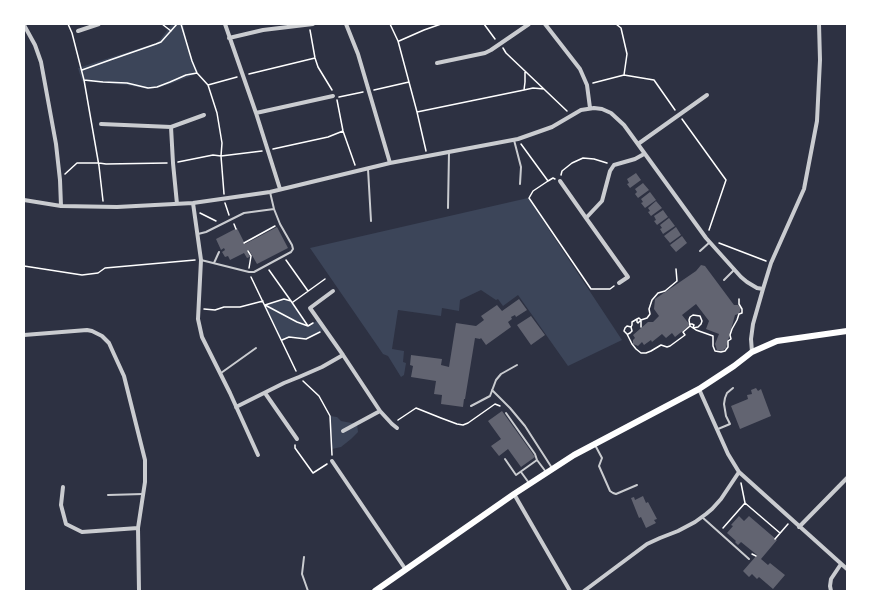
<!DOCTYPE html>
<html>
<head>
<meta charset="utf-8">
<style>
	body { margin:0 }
	#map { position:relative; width:871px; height:615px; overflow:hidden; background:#2d3142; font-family:"Zilla Slab",serif }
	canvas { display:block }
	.frame { position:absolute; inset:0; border:25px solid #fff; pointer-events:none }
</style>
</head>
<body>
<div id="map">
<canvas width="871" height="615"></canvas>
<div class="frame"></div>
</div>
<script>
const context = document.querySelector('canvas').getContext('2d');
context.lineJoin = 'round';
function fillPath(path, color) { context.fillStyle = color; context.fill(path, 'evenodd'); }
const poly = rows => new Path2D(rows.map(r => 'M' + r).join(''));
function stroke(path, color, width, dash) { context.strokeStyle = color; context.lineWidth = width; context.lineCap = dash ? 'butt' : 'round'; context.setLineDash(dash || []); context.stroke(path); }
fillPath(poly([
	[172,24,183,24,187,43,193,61,198,72,196,74,170,84,157,88,147,89,127,85,82,81,78,68,156,43,160,40],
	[528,198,622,340,568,366,518,295,503,306,498,299,496,300,481,290,460,300,459,311,442,308,441,316,398,310,392,349,404,351,403,362,406,363,404,375,401,377,388,356,383,354,310,248],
	[284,299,292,302,308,326,318,320,325,329,315,335,306,339,289,337,282,340,265,305],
	[330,416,337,417,341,421,357,424,358,432,351,439,341,447,332,449]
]), '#3c4559');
fillPath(poly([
	[636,173,641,180,630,188,627,184,629,183,627,179],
	[643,183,649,190,638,198,635,194,637,192,635,189],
	[650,192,656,200,645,208,641,203,643,202,641,199],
	[656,201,662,208,651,216,648,212,650,211,648,208],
	[663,210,668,217,657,225,654,221,656,220,654,216],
	[669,218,675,226,663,234,660,229,662,228,660,225],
	[277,227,288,248,257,264,249,250,247,251,250,257,247,258,244,253,230,260,228,256,225,257,222,252,225,250,224,248,221,250,216,239,237,228,245,244],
	[676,227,681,235,670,243,664,236],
	[682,236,687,243,676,252,670,245],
	[701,265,705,266,734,305,738,305,741,308,739,314,735,315,726,348,722,351,717,350,715,344,719,334,706,329,709,321,696,304,682,315,690,325,675,337,672,333,666,338,662,334,652,342,651,340,644,345,642,342,638,346,633,344,633,340,635,338,633,335,648,322,653,322,659,316,654,309,655,299,696,271],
	[519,299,527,310,516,317,515,315,511,317,512,319,508,322,511,327,486,345,481,338,480,339,475,338,465,399,464,399,463,407,441,404,442,395,434,394,436,381,411,377,413,366,410,365,411,355,442,359,441,365,449,367,456,323,476,326,484,320,481,316,497,305,502,311],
	[531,316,545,335,531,345,517,325],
	[756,388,758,391,761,389,771,416,740,429,731,406,748,399,747,395,752,394,751,390],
	[502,411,535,457,521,467,508,449,499,456,491,446,501,439,488,421],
	[643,496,646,503,648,502,657,519,654,520,656,523,646,528,641,517,639,518,631,498,634,497,635,500],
	[739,516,744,521,749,516,777,540,761,559,768,565,770,563,785,575,773,589,759,577,757,579,752,574,749,577,743,571,757,555,741,542,738,545,735,542,736,541,727,533,733,526,731,525]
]), '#626471');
stroke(poly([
	[68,24,72,33,84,80,99,166,103,201],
	[162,24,171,31],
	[181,24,192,61,197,73,208,85,217,113,222,143,221,156,224,194],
	[390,24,398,41,417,112,426,151],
	[484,24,495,39],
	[616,24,621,28,627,54,624,75,654,80,675,110],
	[310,30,315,58,318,67,332,90],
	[399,41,424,30,441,24],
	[503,48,506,53,567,111],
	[82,70,110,60,156,44,161,42,177,24],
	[249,74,315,58],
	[84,80,103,82,127,83,148,88,157,87,170,82,186,75,197,73],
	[593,83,624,75],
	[208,85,237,77],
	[374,90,409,82],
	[524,90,525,82,525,72],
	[339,97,363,92],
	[337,100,343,131,355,165],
	[417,112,524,90,533,88,544,89],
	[682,119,726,180,709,230],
	[521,144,548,181,553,178,555,179],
	[273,149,328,137,343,131],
	[178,162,213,155,221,156,262,151],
	[65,174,77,163,99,163,106,164,167,163],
	[561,175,562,171,572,163,583,158,594,159,607,163],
	[548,181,533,191,529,198,591,289,610,289,614,286],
	[225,203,229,215],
	[200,213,216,221],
	[234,224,236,229],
	[244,243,275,226],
	[719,243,766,261],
	[248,251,251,256,249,268],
	[286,260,308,291],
	[24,266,82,275,98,273,105,268,195,260],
	[676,269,677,281,665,291,658,293,652,300,649,309,650,314,647,318,641,320,639,318,637,319,632,322,632,325,631,327,627,326,625,328,624,331,627,334,632,344,636,349,641,353,646,353,651,351,661,345,667,347,670,346,685,335,683,332,690,326,690,324,692,324,694,325,693,328,696,330,713,336,713,346,715,351,721,352,725,351,728,347,728,341,731,339,730,335,732,329,737,320,739,314,742,313,742,309,739,304,739,299],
	[269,270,291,301],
	[251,277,296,371],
	[293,302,325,279],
	[265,305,297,322,308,326,313,323],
	[265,305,284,299,291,301,308,326],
	[204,309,215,310,224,307,240,307,263,301],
	[693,315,700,316,702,321,701,324,698,327,693,328,690,326,689,320,690,317,693,315],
	[637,319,637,322,638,323,641,320,641,327],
	[628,334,630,333,632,331,631,327],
	[282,340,289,337,306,339,320,332],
	[303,381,319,396,330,416,332,455],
	[398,420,416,408,441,418,457,424,463,425,468,423,495,404,500,406],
	[295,445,295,448,313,473,327,464],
	[741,483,745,503],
	[723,528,745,503,780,533],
	[775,539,788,524],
	[752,554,756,556]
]), '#fff', 1.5);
stroke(poly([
	[514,140,521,167,520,184],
	[368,169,371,221],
	[448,208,449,152],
	[198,234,206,232,244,213,274,209,270,192],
	[700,251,710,242],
	[201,260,249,272,254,272,291,252,293,249,292,245,280,224,274,209],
	[214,263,219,252],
	[724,280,734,270],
	[221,373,256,348],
	[492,390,510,408,525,426,552,468],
	[471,406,490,396,496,380,501,374,517,365],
	[506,413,535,454,537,460],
	[718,429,730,424,726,416,724,404,725,398,727,393,733,388],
	[595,445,602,458,599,466,610,491,613,493,616,494,637,485],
	[505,459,516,475,537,460,546,472],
	[521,472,529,483],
	[108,495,143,494],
	[702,517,749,559],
	[304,557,302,574,308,591]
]), '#caccd0', 2);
stroke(poly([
	[225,24,256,113,280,189],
	[346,24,358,54,390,163],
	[545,24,580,69,587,85,590,108],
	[24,25,35,45,41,62,56,144,60,180,61,206],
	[78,31,99,24],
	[229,38,263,30,313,24],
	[437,63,485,53,491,50,529,24],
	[256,113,333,96],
	[101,124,171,127,204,115],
	[171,127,173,163,177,204],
	[638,144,707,95],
	[560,181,586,218,602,201,610,171,614,165,635,159,644,154],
	[24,200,61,206,117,207,193,203,270,192,390,163,518,139,552,127,581,110,594,108,602,109,611,113,624,125,706,238,741,277,747,282,757,288,763,289],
	[193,203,201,260,198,319,202,337,230,393,258,455],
	[586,218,628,277,619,283],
	[24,335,87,330,92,331,102,336,109,343,113,352,124,376,145,460,145,482,138,528,139,591],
	[752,352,751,339,753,324,763,289,771,263,804,189,817,121,820,60,819,24],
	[343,355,380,411,392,424,397,428],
	[699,389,728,454,739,472,847,569],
	[265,393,297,439],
	[236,407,284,383,299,377,322,367,343,355,310,308,333,291],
	[343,431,380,411],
	[332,461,406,570],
	[63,487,61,505,66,524,82,532,138,528],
	[514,494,570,591],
	[799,527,847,478],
	[584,591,647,544,660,538,678,531,695,522,706,514,712,509,721,499,739,472],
	[831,591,830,586,831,579,841,564]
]), '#caccd0', 4);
stroke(poly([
	[375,591,514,494,574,455,699,389,734,366,752,352,777,341,847,331]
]), '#fff', 6);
</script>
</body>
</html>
